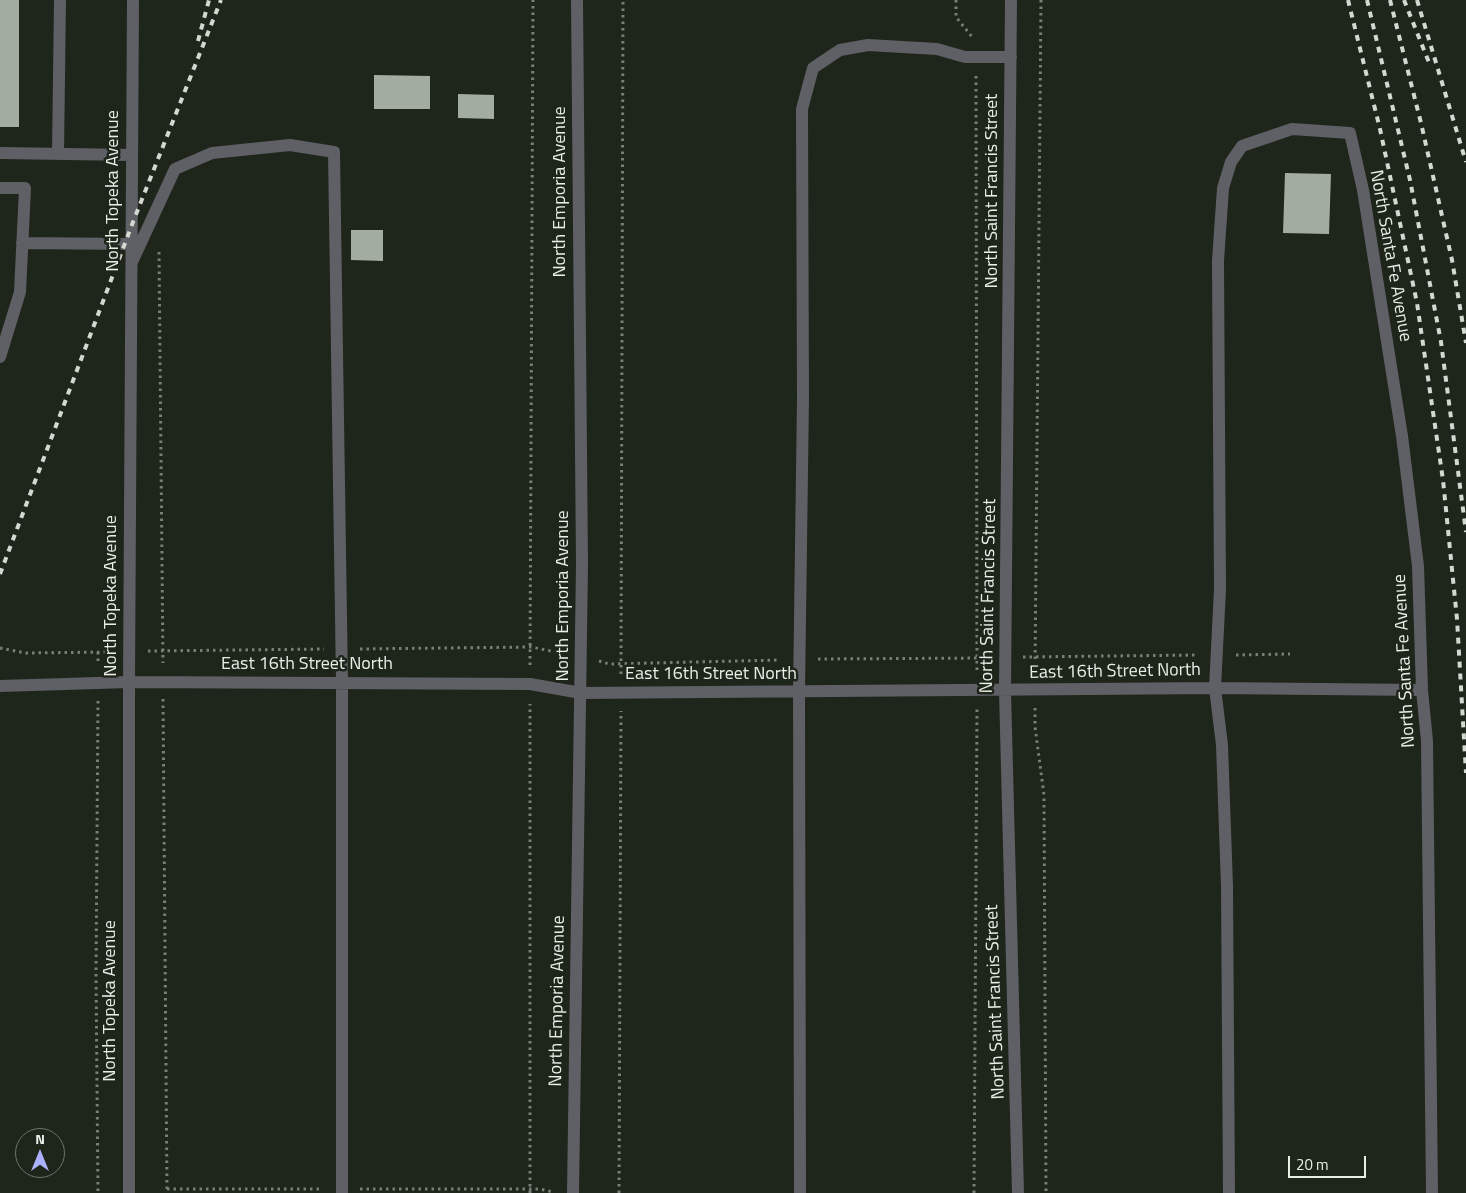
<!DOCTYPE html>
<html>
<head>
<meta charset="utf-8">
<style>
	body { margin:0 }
	#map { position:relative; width:1466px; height:1193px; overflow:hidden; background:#1e251a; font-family:"Titillium Web",sans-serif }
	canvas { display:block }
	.north { position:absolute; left:15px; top:1128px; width:50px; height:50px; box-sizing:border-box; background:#1e251a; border:1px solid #6f756c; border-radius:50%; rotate:0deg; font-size:14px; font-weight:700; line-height:20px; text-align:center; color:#e9eee6 }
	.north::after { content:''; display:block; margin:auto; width:18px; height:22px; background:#aab0fb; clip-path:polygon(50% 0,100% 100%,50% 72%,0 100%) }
	.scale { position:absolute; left:1288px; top:1156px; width:78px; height:22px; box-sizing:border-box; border:2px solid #e9eee6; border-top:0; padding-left:6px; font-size:15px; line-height:18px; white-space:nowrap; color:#e9eee6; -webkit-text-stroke:4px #1e251a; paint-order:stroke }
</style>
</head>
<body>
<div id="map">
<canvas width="1466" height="1193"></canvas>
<div class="north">N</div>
<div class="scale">20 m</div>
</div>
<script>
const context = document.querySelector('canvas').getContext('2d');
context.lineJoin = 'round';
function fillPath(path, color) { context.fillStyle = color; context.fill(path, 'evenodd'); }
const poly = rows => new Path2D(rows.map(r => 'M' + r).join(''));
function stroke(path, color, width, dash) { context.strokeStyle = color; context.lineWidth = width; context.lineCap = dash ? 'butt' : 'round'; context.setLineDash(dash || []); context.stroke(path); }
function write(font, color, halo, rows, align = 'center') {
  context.font = font + ' "Titillium Web",sans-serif'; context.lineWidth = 5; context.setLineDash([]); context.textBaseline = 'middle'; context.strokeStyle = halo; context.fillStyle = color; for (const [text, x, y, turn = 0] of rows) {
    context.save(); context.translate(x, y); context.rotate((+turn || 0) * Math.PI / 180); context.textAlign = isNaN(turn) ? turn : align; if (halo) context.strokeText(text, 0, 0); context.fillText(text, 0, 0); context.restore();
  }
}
fillPath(poly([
	[0,0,19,0,19,127,0,127],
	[374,75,430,76,430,109,374,109],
	[458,94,494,95,494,119,458,118],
	[1285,173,1331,174,1329,234,1283,233],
	[351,230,383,230,383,261,351,260]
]), '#a3ad9f');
stroke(poly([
	[956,0,956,17,973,38],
	[976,76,977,672],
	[159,252,163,663],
	[0,648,26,653,112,652],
	[360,649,531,647,561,653],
	[148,651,324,649],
	[98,652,98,665],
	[1236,655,1290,654],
	[1023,657,1197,655],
	[818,659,987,658],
	[599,661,609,664,780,660],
	[530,665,533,0],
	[1035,672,1041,0],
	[621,674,623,0],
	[163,699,167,1193],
	[98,701,96,974,98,1193],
	[1035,708,1035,727,1044,795,1046,1193],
	[167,1189,323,1189],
	[360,1189,540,1189,553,1192],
	[530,1193,530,704],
	[619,1193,621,711],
	[974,1193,977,709]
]), '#797f76', 3, [2.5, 4]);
stroke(poly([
	[1011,0,1005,691,1018,1193],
	[0,153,132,155],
	[58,154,60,0],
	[0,188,25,188,20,292,0,357],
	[22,243,132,244],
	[132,262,175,169,212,153,290,145,334,152,342,683,342,1193],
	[0,686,129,682,530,684,581,693,1215,688,1422,690],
	[129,1193,129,682,133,0],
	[573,1193,582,564,577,0],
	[800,1193,799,692,803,398,802,109,813,68,840,50,868,45,937,49,965,57,1011,57],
	[1229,1193,1227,886,1222,745,1215,688,1220,589,1218,261,1223,188,1231,162,1242,146,1292,129,1350,133,1363,190,1402,436,1418,566,1422,690,1427,741,1432,1193]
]), '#5f5f66', 12);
stroke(poly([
	[1348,0,1380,129,1417,303,1443,480,1457,619,1466,773],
	[1367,0,1410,180,1441,342,1466,532],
	[1390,0,1421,123,1452,260,1466,343],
	[1404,0,1430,65],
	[1417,0,1466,162],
	[198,41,209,0],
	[0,574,133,222,221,0]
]), '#d3d8d0', 4, [6, 6]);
write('18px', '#e9eee6', '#1e251a', [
	["North Topeka Avenue",114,191,-90],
	["North Saint Francis Street",993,191,-90],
	["North Emporia Avenue",561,192,-90],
	["North Santa Fe Avenue",1390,256,80],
	["North Topeka Avenue",112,596,-90],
	["North Emporia Avenue",564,596,-90],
	["North Saint Francis Street",989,596,-89],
	["North Santa Fe Avenue",1405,661,-93],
	["East 16th Street North",307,665],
	["East 16th Street North",1115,672,-1],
	["East 16th Street North",711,675],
	["North Topeka Avenue",111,1001,-90],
	["North Emporia Avenue",558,1001,-89],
	["North Saint Francis Street",996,1002,-92]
]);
</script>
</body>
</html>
